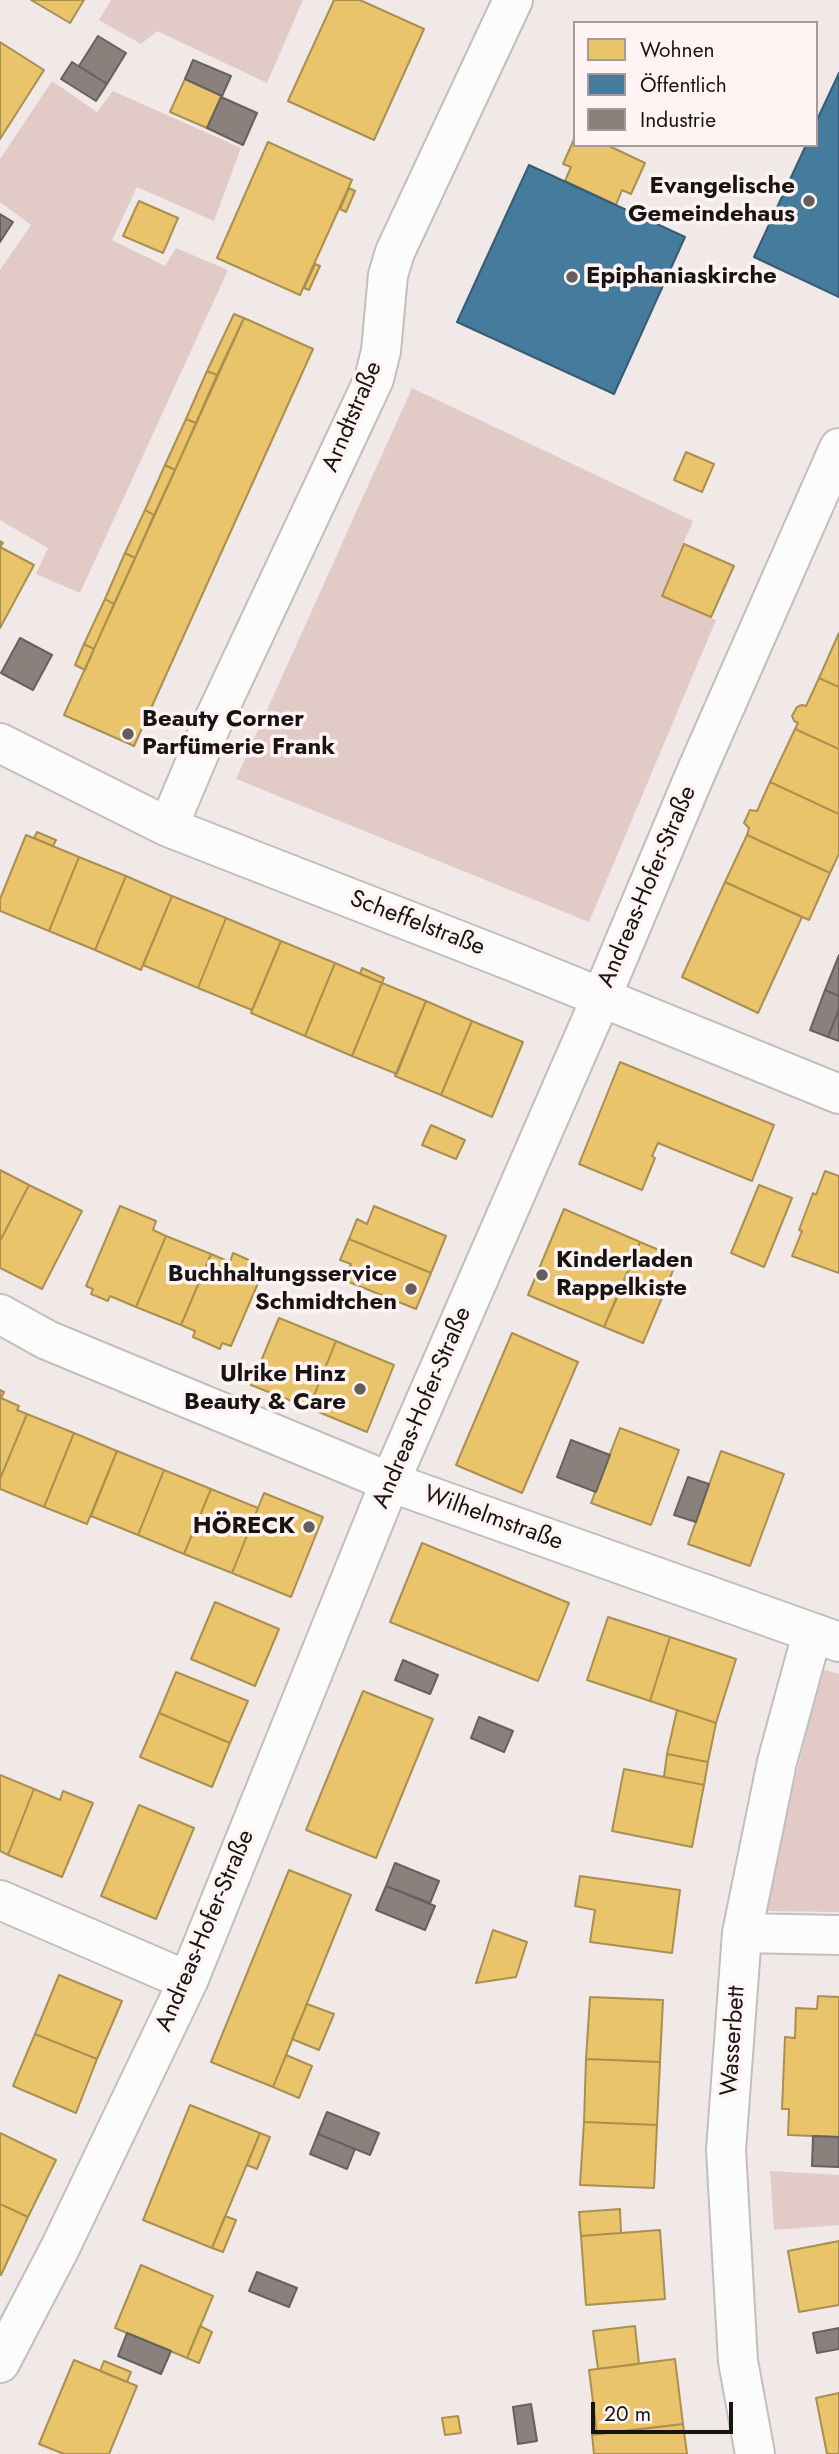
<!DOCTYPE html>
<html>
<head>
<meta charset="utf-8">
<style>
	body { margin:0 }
	#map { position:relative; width:839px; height:2454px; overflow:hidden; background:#f0e9e8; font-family:Jost,sans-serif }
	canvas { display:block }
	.legend { position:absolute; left:573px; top:21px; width:245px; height:126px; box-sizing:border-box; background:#fff4f3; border:2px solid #a39a9a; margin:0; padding:9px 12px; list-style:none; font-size:21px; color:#191414 }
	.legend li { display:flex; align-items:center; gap:14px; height:35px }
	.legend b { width:35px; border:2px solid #a39a9a }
	.scale { position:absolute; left:591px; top:2402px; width:142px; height:32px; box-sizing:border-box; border:4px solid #191414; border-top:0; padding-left:9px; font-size:21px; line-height:24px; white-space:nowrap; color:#191414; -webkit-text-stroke:5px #fff4f3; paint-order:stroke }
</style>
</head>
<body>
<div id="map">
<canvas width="839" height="2454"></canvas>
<ul class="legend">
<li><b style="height:19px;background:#e9c46a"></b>Wohnen</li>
<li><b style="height:19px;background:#457b9d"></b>Öffentlich</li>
<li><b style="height:19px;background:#8a817c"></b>Industrie</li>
</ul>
<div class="scale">20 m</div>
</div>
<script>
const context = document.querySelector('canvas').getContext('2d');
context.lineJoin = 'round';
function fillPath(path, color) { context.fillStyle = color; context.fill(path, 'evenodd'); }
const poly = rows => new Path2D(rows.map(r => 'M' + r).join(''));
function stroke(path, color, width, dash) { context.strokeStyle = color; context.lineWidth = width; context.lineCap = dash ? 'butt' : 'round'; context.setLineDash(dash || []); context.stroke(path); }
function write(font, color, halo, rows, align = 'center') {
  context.font = font + ' Jost,sans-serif'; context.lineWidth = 7; context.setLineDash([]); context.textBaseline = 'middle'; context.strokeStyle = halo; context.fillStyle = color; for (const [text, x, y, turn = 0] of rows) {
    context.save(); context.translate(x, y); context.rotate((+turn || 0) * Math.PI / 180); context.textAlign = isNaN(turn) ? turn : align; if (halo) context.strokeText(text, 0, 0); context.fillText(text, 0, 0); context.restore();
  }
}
fillPath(poly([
	[111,0,303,0,267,83,157,31,141,44,99,20],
	[52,81,97,112,113,91,241,148,214,221,137,187,112,240,165,266,176,248,228,270,80,593,36,574,48,548,0,520,0,270,31,225,0,202,0,159],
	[412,388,693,521,661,596,716,620,589,922,236,779],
	[822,1669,839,1674,839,1912,763,1911],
	[770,2171,839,2175,839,2225,774,2230]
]), '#e2cac6');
const homes = poly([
	[31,0,84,0,70,23,31,0],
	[334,0,360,0,424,29,374,140,288,101,334,0],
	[0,42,44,70,0,139,0,42],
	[185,79,222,96,207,128,170,112,185,79],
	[575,137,575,145,607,145,645,163,631,194,622,190,616,205,565,181,571,167,563,164,575,137],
	[268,142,352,180,300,295,217,258,268,142],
	[349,188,355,191,346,212,340,209,349,188],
	[139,201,178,218,163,253,123,236,139,201],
	[315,264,320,266,309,290,304,288,315,264],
	[234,314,244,318,217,375,207,371,234,314],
	[244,318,313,349,134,746,64,715,244,318],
	[207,371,217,375,196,423,186,419,207,371],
	[186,419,196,423,175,470,165,465,186,419],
	[686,452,714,464,702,492,674,480,686,452],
	[165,465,175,470,154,515,145,510,165,465],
	[145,510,154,515,135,558,125,553,145,510],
	[0,541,3,543,0,547,34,565,0,628,0,541],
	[684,544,734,566,711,617,662,596,684,544],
	[125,553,135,558,114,604,105,599,125,553],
	[105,599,114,604,94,649,84,644,105,599],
	[839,633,839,687,819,678,839,633],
	[84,644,94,649,85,670,75,665,84,644],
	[819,678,839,687,839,749,795,729,798,723,794,721,792,716,797,707,802,705,806,706,819,678],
	[795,729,839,749,839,814,770,782,795,729],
	[770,782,839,814,839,854,830,873,747,835,749,828,744,823,750,810,757,811,770,782],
	[37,832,56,840,53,846,34,838,37,832],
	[26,835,79,857,49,931,0,911,0,899,26,835],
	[747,835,830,873,809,920,725,882,747,835],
	[79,857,126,876,95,950,49,931,79,857],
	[126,876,172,896,141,970,95,950,126,876],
	[725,882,802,917,758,1013,682,977,725,882],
	[172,896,226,918,198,988,143,965,172,896],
	[226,918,281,941,252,1010,198,988,226,918],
	[281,941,335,963,305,1036,251,1013,281,941],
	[335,963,382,983,352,1056,305,1036,335,963],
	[362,968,384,978,382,983,360,974,362,968],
	[382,983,426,1001,397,1074,352,1056,382,983],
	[426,1001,472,1021,441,1095,395,1076,426,1001],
	[472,1021,523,1042,492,1117,441,1095,472,1021],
	[620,1062,774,1125,752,1181,658,1143,652,1156,655,1158,642,1190,579,1164,620,1062],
	[431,1125,465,1140,456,1159,422,1145,431,1125],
	[0,1170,29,1185,0,1241,0,1170],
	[825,1171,839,1176,839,1273,792,1256,802,1231,799,1230,813,1193,816,1195,825,1171],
	[29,1185,82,1211,42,1289,0,1268,0,1241,29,1185],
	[759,1185,792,1198,764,1267,731,1253,759,1185],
	[120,1206,156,1221,153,1230,166,1236,136,1307,110,1296,108,1301,91,1294,93,1289,86,1286,120,1206],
	[374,1206,446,1236,431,1273,349,1239,357,1219,367,1224,374,1206],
	[564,1209,640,1242,604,1327,528,1295,564,1209],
	[166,1236,211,1254,181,1325,136,1307,166,1236],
	[349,1239,431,1273,416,1309,344,1280,351,1264,340,1260,349,1239],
	[640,1242,678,1258,664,1293,626,1277,640,1242],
	[233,1253,265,1267,231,1346,222,1343,220,1349,193,1337,195,1331,181,1325,211,1254,230,1262,233,1253],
	[626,1277,664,1293,643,1343,604,1327,626,1277],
	[279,1318,336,1341,309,1408,251,1385,279,1318],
	[512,1333,578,1362,522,1493,456,1465,512,1333],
	[336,1341,394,1365,367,1432,309,1408,336,1341],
	[0,1390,4,1392,1,1398,19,1406,17,1410,27,1414,0,1479,0,1390],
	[27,1414,74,1433,44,1507,0,1489,0,1479,27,1414],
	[620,1428,679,1450,651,1525,591,1503,620,1428],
	[74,1433,117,1451,87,1524,44,1507,74,1433],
	[117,1451,164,1470,138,1535,91,1516,117,1451],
	[721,1451,784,1474,750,1566,688,1544,721,1451],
	[164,1470,211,1489,184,1554,138,1535,164,1470],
	[211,1489,258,1508,232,1573,184,1554,211,1489],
	[264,1493,323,1517,291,1597,232,1573,264,1493],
	[422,1543,569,1603,538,1681,390,1622,422,1543],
	[215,1602,279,1629,255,1686,191,1659,215,1602],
	[608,1617,670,1637,650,1701,587,1680,608,1617],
	[670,1637,736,1659,716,1723,650,1701,670,1637],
	[176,1672,248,1701,230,1743,159,1713,176,1672],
	[363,1691,433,1719,376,1858,306,1830,363,1691],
	[677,1710,716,1723,708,1762,667,1754,677,1710],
	[159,1713,230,1743,212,1787,140,1757,159,1713],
	[667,1754,708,1762,704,1785,664,1777,667,1754],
	[624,1769,704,1785,692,1847,612,1831,624,1769],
	[0,1775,34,1789,8,1855,0,1851,0,1775],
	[34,1789,60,1800,63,1791,93,1803,62,1877,8,1855,34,1789],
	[139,1805,194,1828,156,1919,101,1896,139,1805],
	[289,1870,351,1895,273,2087,211,2062,289,1870],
	[580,1876,680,1890,672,1953,590,1942,595,1910,575,1906,580,1876],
	[493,1930,527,1942,516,1977,476,1983,493,1930],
	[59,1975,122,2001,97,2059,35,2034,59,1975],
	[818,1996,839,1997,839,2137,788,2135,789,2109,782,2109,785,2037,795,2038,796,2008,817,2009,818,1996],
	[590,1997,663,2000,660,2062,586,2059,590,1997],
	[307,2004,334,2014,319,2050,292,2039,307,2004],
	[35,2034,97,2059,76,2113,13,2086,35,2034],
	[286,2055,312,2066,299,2098,273,2087,286,2055],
	[586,2059,660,2062,657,2125,584,2122,586,2059],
	[190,2105,260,2133,212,2248,143,2220,190,2105],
	[584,2122,657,2125,654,2188,580,2185,584,2122],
	[0,2133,56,2160,28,2217,0,2204,0,2133],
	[260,2133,270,2137,257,2169,247,2165,260,2133],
	[0,2204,28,2217,1,2275,0,2275,0,2204],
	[620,2209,621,2233,581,2236,579,2212,620,2209],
	[225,2216,236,2220,223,2252,212,2248,225,2216],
	[660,2230,665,2299,586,2305,581,2236,660,2230],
	[839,2241,839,2305,799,2312,788,2251,839,2241],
	[141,2265,213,2296,187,2358,115,2328,141,2265],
	[200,2326,212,2332,199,2363,187,2358,200,2326],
	[635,2326,639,2364,598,2369,593,2331,635,2326],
	[675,2359,683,2424,597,2434,589,2370,675,2359],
	[74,2360,137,2386,109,2454,64,2454,39,2444,74,2360],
	[104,2361,131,2372,127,2382,100,2371,104,2361],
	[839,2393,839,2454,827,2454,816,2398,839,2393],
	[458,2416,461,2433,445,2435,442,2418,458,2416],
	[683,2424,687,2454,594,2454,592,2435,683,2424]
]);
fillPath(homes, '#e9c46a');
stroke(homes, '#ab8f50', 2);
const public = poly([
	[839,73,839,297,754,257,806,145,816,145,816,122,839,73],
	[529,165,685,237,614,394,457,322,529,165]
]);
fillPath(public, '#457b9d');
stroke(public, '#385c74', 2);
const industry = poly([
	[98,36,126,53,107,84,79,66,98,36],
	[193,60,231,76,222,96,185,79,193,60],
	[72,62,107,84,96,101,61,79,72,62],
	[221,97,257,113,243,145,207,128,221,97],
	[0,214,13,222,0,242,0,214],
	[20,638,52,655,33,690,1,673,20,638],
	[839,955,839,996,825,990,839,955],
	[825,990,839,996,839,1009,828,1037,810,1030,825,990],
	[839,1009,839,1041,828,1037,839,1009],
	[571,1440,610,1455,596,1492,557,1477,571,1440],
	[688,1477,709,1484,696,1522,674,1515,688,1477],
	[403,1660,438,1675,430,1694,395,1680,403,1660],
	[479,1717,513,1731,504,1752,471,1738,479,1717],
	[395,1863,439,1881,430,1903,386,1886,395,1863],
	[386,1886,435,1906,425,1930,376,1910,386,1886],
	[327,2112,379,2133,370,2155,318,2134,327,2112],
	[318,2134,355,2149,347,2169,310,2154,318,2134],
	[813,2136,839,2137,839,2167,812,2166,813,2136],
	[257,2272,297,2288,289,2307,249,2291,257,2272],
	[839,2328,839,2349,817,2353,813,2333,839,2328],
	[127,2333,171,2351,161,2374,118,2356,127,2333],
	[531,2404,537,2441,518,2444,513,2407,531,2404]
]);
fillPath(industry, '#8a817c');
stroke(industry, '#68605d', 2);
const minor = poly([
	[0,743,168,827,509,960,839,1094],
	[168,827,210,728,374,379,381,351,388,275,395,252,513,0],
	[0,1314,47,1340,390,1482,839,1642],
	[0,1900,188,1981],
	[742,1933,839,1935],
	[0,2363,60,2248,188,1981,390,1482,601,998,694,777,839,448],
	[755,2454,738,2361,726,2150,742,1933,777,1762,812,1634]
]);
stroke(minor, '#c3bebe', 42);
stroke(minor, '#fdfcfc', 38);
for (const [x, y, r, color] of [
	[809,201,7,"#645f5e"],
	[572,277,7,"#645f5e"],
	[128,734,7,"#645f5e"],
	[542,1275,7,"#645f5e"],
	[411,1289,7,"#645f5e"],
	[360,1389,7,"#645f5e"],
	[309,1527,7,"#645f5e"]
]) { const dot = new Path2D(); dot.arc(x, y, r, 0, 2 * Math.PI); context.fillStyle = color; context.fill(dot); stroke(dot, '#fff4f3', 2.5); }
write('bold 24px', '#191414', '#fff4f3', [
	["Evangelische",795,187],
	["Gemeindehaus",795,215],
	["Epiphaniaskirche",586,277,"left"],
	["Beauty Corner",142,720,"left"],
	["Parfümerie Frank",142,748,"left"],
	["Kinderladen",556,1261,"left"],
	["Rappelkiste",556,1289,"left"],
	["Buchhaltungsservice",397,1275],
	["Schmidtchen",397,1303],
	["Ulrike Hinz",346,1375],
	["Beauty & Care",346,1403],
	["HÖRECK",295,1527]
], 'right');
write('24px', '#191414', '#fff4f3', [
	["Arndtstraße",353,417,-67],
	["Andreas-Hofer-Straße",648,887,-67],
	["Scheffelstraße",417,924,21],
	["Andreas-Hofer-Straße",423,1408,-67],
	["Wilhelmstraße",493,1519,20],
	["Andreas-Hofer-Straße",206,1931,-67],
	["Wasserbett",734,2041,-86]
]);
</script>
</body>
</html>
